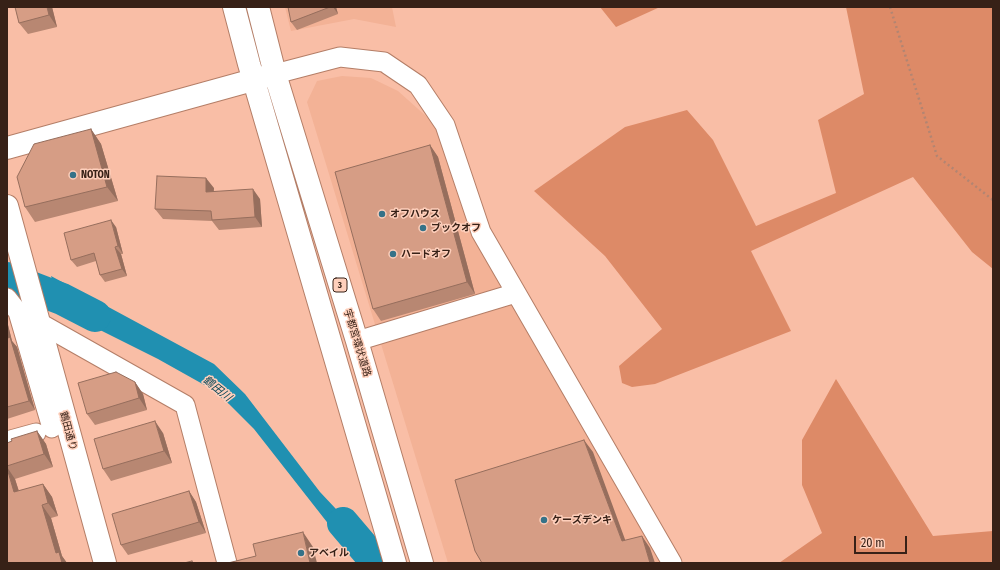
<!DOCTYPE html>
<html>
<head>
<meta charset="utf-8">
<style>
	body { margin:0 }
	#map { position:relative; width:1000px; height:570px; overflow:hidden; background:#f9bea6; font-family:"Fira Sans Condensed",sans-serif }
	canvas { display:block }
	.frame { position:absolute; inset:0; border:8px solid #372117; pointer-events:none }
	.scale { position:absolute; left:854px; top:536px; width:53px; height:18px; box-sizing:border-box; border:2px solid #372117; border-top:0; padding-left:5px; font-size:12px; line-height:14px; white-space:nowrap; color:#372117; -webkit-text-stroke:3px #fecfbb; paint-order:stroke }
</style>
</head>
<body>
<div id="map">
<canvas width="1000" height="570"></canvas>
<div class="frame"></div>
<div class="scale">20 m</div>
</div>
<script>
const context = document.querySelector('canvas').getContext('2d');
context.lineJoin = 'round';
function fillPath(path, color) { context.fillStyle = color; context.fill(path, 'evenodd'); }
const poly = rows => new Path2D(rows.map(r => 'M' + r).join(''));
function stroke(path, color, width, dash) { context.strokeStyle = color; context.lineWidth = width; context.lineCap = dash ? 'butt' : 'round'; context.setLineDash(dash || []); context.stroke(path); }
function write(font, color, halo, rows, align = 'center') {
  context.font = font + ' "Fira Sans Condensed","Noto Sans JP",sans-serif'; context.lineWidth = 3; context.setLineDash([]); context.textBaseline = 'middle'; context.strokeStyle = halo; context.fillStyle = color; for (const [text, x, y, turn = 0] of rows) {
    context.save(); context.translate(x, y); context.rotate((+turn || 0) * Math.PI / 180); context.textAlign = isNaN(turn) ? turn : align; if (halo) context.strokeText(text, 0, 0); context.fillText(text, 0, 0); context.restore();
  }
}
fillPath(poly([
	[285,7,392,7,396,27,354,19,291,31],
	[342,76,371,78,398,91,436,125,662,563,448,563,307,102,317,81]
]), '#f3b296');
fillPath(poly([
	[600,7,660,7,616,27],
	[846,7,993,7,993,269,972,252,913,177,751,251,791,331,655,384,632,387,622,383,619,366,662,329,605,256,534,191,625,127,687,110,713,140,756,226,836,193,818,120,864,94],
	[836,379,933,536,993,531,993,563,779,563,822,533,802,485,802,440]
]), '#dd8a67');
fillPath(poly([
	[51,276,214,364,245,394,320,492,368,543,374,563,359,563,254,429,229,404,208,387,158,359,60,310]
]), '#2090b1');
stroke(poly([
	[7,278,62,299,95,316],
	[343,523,377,563]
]), '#2090b1', 32);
const minor = poly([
	[275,74,340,57,384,62,418,85,445,125,481,232,672,563],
	[7,298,18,312,52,428],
	[38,322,185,405,227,563],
	[357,341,516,293],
	[7,441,36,433]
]);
const tertiary = poly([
	[7,148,271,75],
	[7,206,105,563]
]);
const primary = poly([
	[234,7,249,64,395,563],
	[258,7,275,74,357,341,422,563]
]);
stroke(minor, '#b47e67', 21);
stroke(tertiary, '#b47e67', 24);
stroke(primary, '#b47e67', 24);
stroke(poly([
	[890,7,937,156,993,200]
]), '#b28572', 2.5, [2, 3]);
stroke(minor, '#fff', 19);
stroke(tertiary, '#fff', 22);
stroke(primary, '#fff', 22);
fillPath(poly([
	[52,7,57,27,28,34,19,23],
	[288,7,336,7,338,14,297,30,291,22],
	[91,129,101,144,118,201,35,222,25,207],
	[430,145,438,157,475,294,381,321,373,309],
	[214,188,213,192,260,199,262,227,219,230,212,221,163,219,155,209],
	[116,227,123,254,121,254,127,276,105,282,100,275,96,261,77,267,71,260],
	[7,321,12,341,17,347,35,410,7,419],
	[135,382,143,394,147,410,95,425,87,414],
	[37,431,46,444,53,467,15,479,19,491,43,484,52,497,58,516,51,518,62,556,67,563,7,563,7,443],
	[163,433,172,463,111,481,103,469],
	[189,491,196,502,206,533,128,555,121,545]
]), '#b88772');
fillPath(poly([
	[47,7,52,7,57,27,49,15],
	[333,7,336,7,338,14],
	[91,129,101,144,118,201,107,187],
	[430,145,438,157,475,294,467,282],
	[206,178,214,188,213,202,206,192],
	[253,189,260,199,262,227,255,217],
	[111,220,116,227,123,254,118,246],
	[115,247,121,254,127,276,122,269],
	[7,321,12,341,17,347,35,410,29,401,7,336],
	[135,382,143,394,147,410,139,398],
	[155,421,163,433,172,463,164,451],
	[37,431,46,444,53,467,44,454],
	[584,440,593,452,630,553,622,541],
	[7,467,15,479,23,505,14,492],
	[43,484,52,497,58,516,48,503],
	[189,491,196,502,206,533,199,522],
	[42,505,51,518,62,556,67,563,62,563,56,553],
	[303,532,313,547,317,563,310,563],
	[642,536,650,548,655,563,650,563]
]), '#966e5d');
const building = poly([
	[15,7,47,7,49,15,19,23,15,7],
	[288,7,330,7,291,22,288,7],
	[91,129,107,187,25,207,17,177,34,144,91,129],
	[430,145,467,282,373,309,335,172,430,145],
	[157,176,206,178,206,192,253,189,255,217,212,220,211,211,155,209,157,176],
	[111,220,118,246,115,247,122,269,100,275,94,253,71,260,64,233,111,220],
	[7,336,8,338,10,337,29,401,7,407,7,336],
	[116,372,135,382,139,398,87,414,78,383,116,372],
	[155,421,164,451,103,469,94,439,155,421],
	[37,431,44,454,7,466,7,443,12,441,11,439,37,431],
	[584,440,622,541,642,536,650,563,482,563,475,551,455,480,584,440],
	[7,468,14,492,43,484,48,503,42,505,56,553,59,552,62,563,7,563,7,468],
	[189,491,199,522,121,545,112,514,189,491],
	[303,532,310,563,228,563,256,556,253,544,303,532],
	[192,561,193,563,184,563,192,561]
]);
fillPath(building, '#d69d85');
stroke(building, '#966e5d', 1);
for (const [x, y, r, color] of [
	[73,175,4,"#357288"],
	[382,214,4,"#357288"],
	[423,228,4,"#357288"],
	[393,254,4,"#357288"],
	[544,520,4,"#357288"],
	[301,553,4,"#357288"]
]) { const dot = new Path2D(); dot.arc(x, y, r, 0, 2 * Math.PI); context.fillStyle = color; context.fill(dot); stroke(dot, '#fecfbb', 1.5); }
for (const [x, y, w] of [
	[340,285,14]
]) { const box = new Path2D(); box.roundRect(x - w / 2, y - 7, w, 14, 3); context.fillStyle = '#fecfbb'; context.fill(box); stroke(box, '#372117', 1); }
write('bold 9px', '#372117', null, [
	["3",340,285]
]);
write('bold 10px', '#372117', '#fecfbb', [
	["NOTON",81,175],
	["オフハウス",390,214],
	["ブックオフ",431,228],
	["ハードオフ",401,254],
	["ケーズデンキ",552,520],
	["アベイル",309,553]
], 'left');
write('10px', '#372117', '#fecfbb', [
	["宇都宮環状道路",357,343,73],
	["鶴田通り",68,431,75]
]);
write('italic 11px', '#064557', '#fecfbb', [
	["鶴田川",217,389,39]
]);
</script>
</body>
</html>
